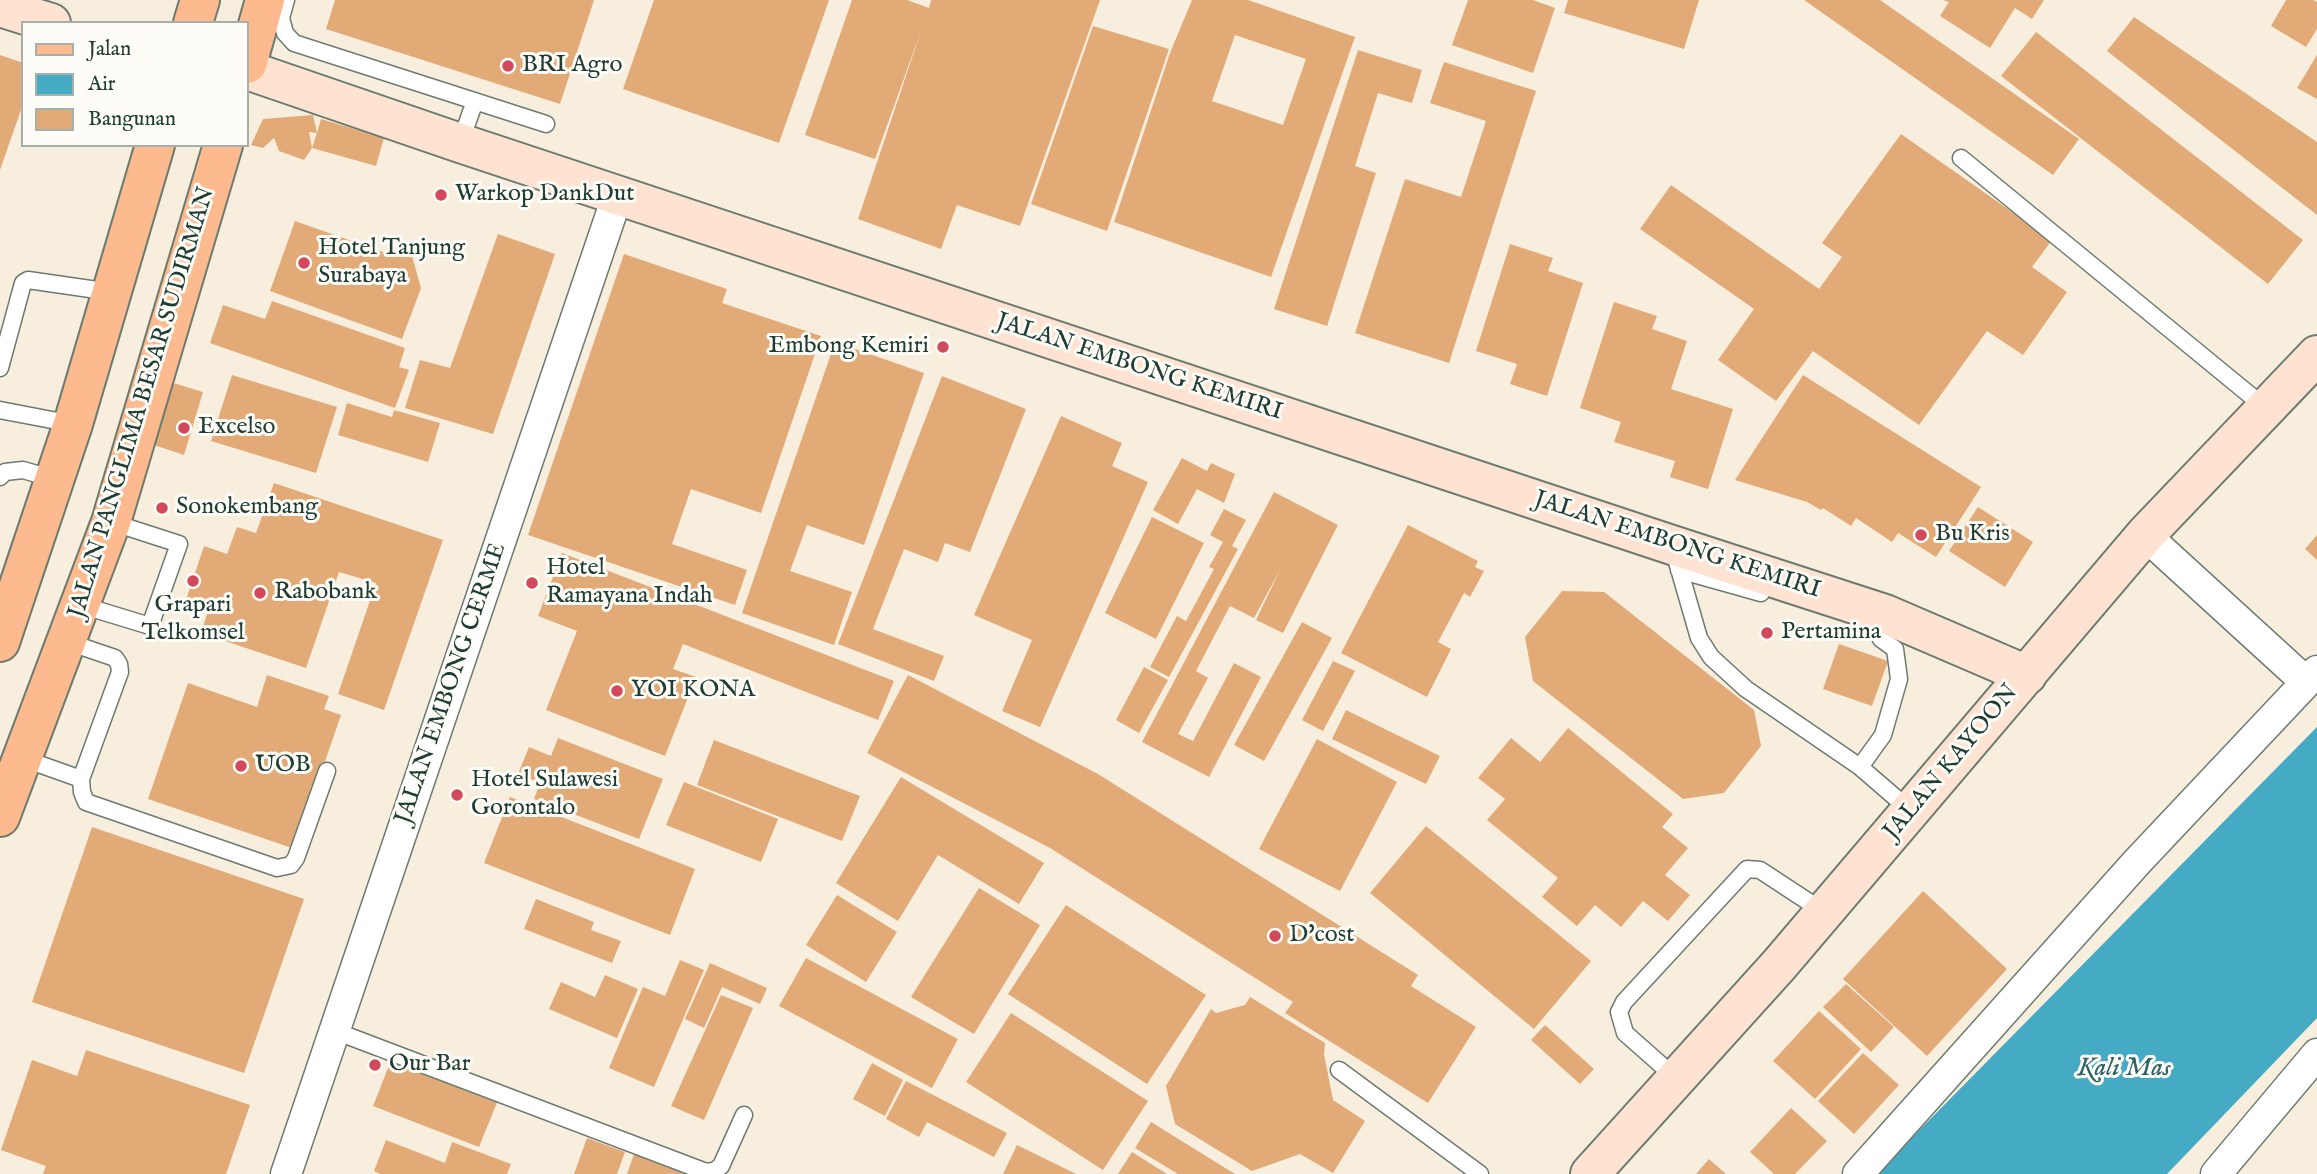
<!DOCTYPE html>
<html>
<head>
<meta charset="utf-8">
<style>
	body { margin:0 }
	#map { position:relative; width:2317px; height:1174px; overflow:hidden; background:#f8eede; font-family:"IM FELL English",serif }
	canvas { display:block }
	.legend { position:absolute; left:21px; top:21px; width:228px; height:126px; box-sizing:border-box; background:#fdfcf7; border:2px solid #a4b0a9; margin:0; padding:9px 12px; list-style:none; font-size:21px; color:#1f3d34 }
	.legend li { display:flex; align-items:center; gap:14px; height:35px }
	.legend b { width:35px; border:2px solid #a4b0a9 }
</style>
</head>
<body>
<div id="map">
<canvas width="2317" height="1174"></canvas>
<ul class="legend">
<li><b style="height:9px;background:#fcba8e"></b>Jalan</li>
<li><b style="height:19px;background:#45abc4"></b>Air</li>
<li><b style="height:19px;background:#e1aa77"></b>Bangunan</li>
</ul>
</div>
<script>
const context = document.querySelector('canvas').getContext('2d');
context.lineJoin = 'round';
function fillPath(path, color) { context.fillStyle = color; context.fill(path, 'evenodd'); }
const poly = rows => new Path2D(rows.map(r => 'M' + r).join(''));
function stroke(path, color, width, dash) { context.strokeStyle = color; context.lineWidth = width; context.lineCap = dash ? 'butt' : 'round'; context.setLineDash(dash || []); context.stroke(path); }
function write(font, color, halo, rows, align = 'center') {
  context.font = font + ' "IM FELL English",serif'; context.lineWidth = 6; context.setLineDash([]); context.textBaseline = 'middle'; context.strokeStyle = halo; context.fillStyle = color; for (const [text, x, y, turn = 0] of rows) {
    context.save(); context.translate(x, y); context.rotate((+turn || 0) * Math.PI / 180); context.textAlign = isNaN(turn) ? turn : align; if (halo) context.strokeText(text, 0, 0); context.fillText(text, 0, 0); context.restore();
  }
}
fillPath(poly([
	[2317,727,2317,1018,2167,1174,1876,1174]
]), '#45abc4');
fillPath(poly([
	[335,0,594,0,560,104,326,29],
	[654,0,829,0,779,143,623,89],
	[852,0,907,0,929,8,931,0,1100,0,1020,226,957,205,941,249,858,219,922,28,875,159,805,135],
	[1192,0,1248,0,1355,37,1271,277,1114,222,1170,53],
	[1235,35,1306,59,1283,125,1212,101],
	[1468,0,1533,0,1555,8,1533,73,1452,45],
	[1568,0,1699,0,1684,49,1564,13],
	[1804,0,1880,0,2079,139,2053,175],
	[1943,0,2044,0,2032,19,2015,8,1990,48,1940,16,1949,2],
	[2286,0,2313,0,2317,2,2317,29,2306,47,2271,26],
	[2134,17,2317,142,2317,215,2107,51],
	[1093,26,1169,49,1107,231,1031,204],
	[2036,32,2303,240,2268,284,2001,76],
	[1358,50,1422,70,1412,103,1378,93,1355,166,1376,173,1327,326,1274,309],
	[0,55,23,63,23,104,0,170],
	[2317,55,2317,99,2297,88],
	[1444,62,1536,91,1449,363,1355,333,1405,179,1461,197,1486,121,1430,103],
	[313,115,317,133,321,119,384,138,376,166,312,148,317,133,309,132,312,148,304,160,279,151,274,138,263,148,251,145,263,119],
	[1901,134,2052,240,2032,267,2067,292,2023,355,1987,331,1919,425,1813,351,1776,401,1718,360,1754,309,1640,229,1671,185,1819,289,1842,257,1822,243],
	[295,221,397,257,411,252,421,288,402,339,270,291],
	[498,234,555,254,493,434,405,408,420,360,450,368],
	[1510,244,1553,258,1548,271,1583,283,1547,396,1510,384,1517,364,1476,351],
	[624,254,727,289,722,303,821,336,761,513,691,489,672,544,747,570,735,605,528,535],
	[272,301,405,348,399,367,409,370,395,408,210,343,223,305,265,319],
	[1614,302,1657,316,1652,329,1687,341,1671,389,1733,409,1708,489,1670,477,1675,461,1614,442,1621,422,1580,408],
	[835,342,924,373,864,545,807,525,790,571,852,592,834,645,742,613],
	[232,375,337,407,316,473,211,441],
	[1803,375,1981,487,1936,557,1898,533,1892,542,1856,518,1851,526,1823,508,1821,510,1807,502,1735,480],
	[942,376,1026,409,970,552,945,543,938,562,904,549,873,629,944,656,934,681,838,644],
	[170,382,203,392,184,455,151,444],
	[347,403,392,417,394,410,440,423,428,462,338,435],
	[1061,416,1122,443,1112,466,1148,482,1040,727,1002,711,1032,640,974,615],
	[1182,458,1207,471,1211,463,1235,474,1224,503,1197,489,1178,524,1153,510],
	[274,483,443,540,384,710,338,694,376,583,339,572,306,668,201,633,208,611,185,603,204,546,227,554,237,527,256,533],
	[1274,492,1338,525,1283,633,1256,620,1281,568,1254,618,1230,606,1196,671,1208,678,1178,734,1193,741,1234,663,1261,677,1209,777,1142,742],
	[1978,507,2033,542,2005,587,1949,551],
	[1224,509,1246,520,1232,546,1238,549,1169,677,1150,667,1177,616,1186,621,1214,569,1209,567,1223,542,1210,535],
	[1152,517,1204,543,1156,639,1105,613],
	[1408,525,1478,561,1475,567,1484,571,1470,597,1464,593,1438,642,1451,649,1427,697,1341,653],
	[2317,535,2317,560,2305,549],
	[562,553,894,681,878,720,683,644,673,669,696,677,665,756,546,710,577,631,538,616],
	[1562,591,1604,592,1754,710,1761,746,1724,793,1683,799,1533,681,1525,637],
	[1302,622,1332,638,1264,761,1234,745],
	[1839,644,1888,661,1872,706,1823,689],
	[1333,661,1355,671,1323,731,1302,720],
	[1144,667,1168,680,1139,733,1116,720],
	[267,675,329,696,324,709,341,715,295,849,148,799,188,683,257,707],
	[908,675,1098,774,1418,975,1411,986,1476,1027,1428,1103,1285,1013,1293,1002,1050,848,867,753],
	[1346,710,1440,756,1426,784,1332,739],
	[1568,728,1673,814,1662,827,1688,848,1665,875,1690,895,1668,921,1643,901,1621,927,1595,905,1577,926,1542,897,1558,878,1487,820,1505,799,1478,778,1511,738,1540,762],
	[558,738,663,779,639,839,534,799,540,783,518,774,529,747,551,756],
	[1317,739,1397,782,1340,891,1259,849],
	[714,740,860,796,842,841,697,785],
	[901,777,1044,863,1019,904,938,855,898,921,836,883],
	[684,782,778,819,761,862,666,825],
	[510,797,695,869,670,935,484,863],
	[1426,826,1591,961,1534,1029,1370,893],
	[92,827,304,899,244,1073,32,1002],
	[979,888,1040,925,974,1034,911,997],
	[1923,891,2007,969,1927,1056,1843,979],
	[837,895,897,932,866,982,806,945],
	[536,899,594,922,591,930,621,941,612,963,524,929],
	[1066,905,1206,995,1147,1084,1008,994],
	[806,958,958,1039,932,1088,779,1006],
	[680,960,704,970,654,1087,609,1068,643,987,665,996],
	[710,963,767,988,760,1004,722,987,704,1028,685,1019],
	[605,975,638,989,617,1038,549,1009,561,982,595,997],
	[1846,984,1894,1027,1871,1052,1823,1007],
	[721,995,753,1008,704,1120,671,1106],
	[1250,997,1325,1043,1324,1054,1333,1100,1365,1121,1333,1173,1300,1154,1252,1171,1175,1124,1166,1086,1211,1009,1216,1013,1245,1005],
	[1819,1011,1861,1049,1815,1099,1773,1061],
	[1011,1013,1148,1101,1103,1170,966,1082],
	[1545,1025,1594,1069,1580,1084,1531,1040],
	[86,1050,250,1105,226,1174,43,1174,46,1166,1,1150,32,1060,77,1076],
	[1863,1053,1899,1085,1854,1134,1818,1101],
	[392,1058,498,1100,479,1147,373,1106],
	[872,1063,903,1080,885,1116,853,1099],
	[906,1081,1007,1133,994,1157,927,1122,919,1137,886,1119],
	[1791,1108,1827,1141,1795,1174,1774,1174,1750,1152],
	[1151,1122,1235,1174,1178,1174,1135,1148],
	[587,1138,625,1152,617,1174,574,1174],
	[386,1140,445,1163,452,1142,511,1164,507,1174,380,1174,374,1171],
	[1017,1145,1076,1174,1003,1174],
	[1132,1152,1167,1174,1118,1174],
	[634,1154,691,1174,627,1174],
	[1709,1159,1726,1174,1696,1174]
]), '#e1aa77');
const lane = poly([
	[286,0,281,18,285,33,294,43,546,124],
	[460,143,475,101],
	[1961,158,2267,409],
	[0,368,23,283,28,280,111,292],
	[0,410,73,424],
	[0,477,5,472,23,470,54,479],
	[1673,548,1699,638,1711,657,1746,689,1860,767,1911,811],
	[1679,570,1761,593],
	[81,605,150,626,179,544,111,522],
	[22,758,81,779,120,672,119,664,115,658,68,642],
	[1860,767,1883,735,1899,679,1895,649,1881,639,1878,632,1885,614],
	[81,779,82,792,86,802,277,868,291,865,296,858,327,771],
	[335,1031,706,1172,714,1171,721,1166,744,1115],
	[1339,1070,1480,1174],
	[1677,1079,1625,1033,1619,1012,1624,1002,1747,869,1760,870,1824,912]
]);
const street = poly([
	[2145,535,2306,682],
	[286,1174,618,194],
	[1858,1174,2137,862,2317,671],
	[2216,1174,2317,1054]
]);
const secondary = poly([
	[0,7,51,23],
	[247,70,460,143,1672,545,1885,614,2027,675],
	[1590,1174,1779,965,2145,535,2317,355]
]);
const primary = poly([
	[193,23,200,0],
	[247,64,265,0],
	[0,642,73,424,155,145],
	[0,817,111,522,223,145]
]);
stroke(lane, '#6b7b70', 19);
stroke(street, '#6b7b70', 33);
stroke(secondary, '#6b7b70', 42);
stroke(primary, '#6b7b70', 42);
stroke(lane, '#fff', 16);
stroke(street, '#fff', 30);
stroke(secondary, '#fee3d2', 38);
stroke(primary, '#fcba8e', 38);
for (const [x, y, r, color] of [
	[508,66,7,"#d1495b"],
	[441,195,7,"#d1495b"],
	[304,263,7,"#d1495b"],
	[943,347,7,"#d1495b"],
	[184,428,7,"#d1495b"],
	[162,508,7,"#d1495b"],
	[1921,535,7,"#d1495b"],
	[193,581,7,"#d1495b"],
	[532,583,7,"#d1495b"],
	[260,593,7,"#d1495b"],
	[1767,633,7,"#d1495b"],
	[617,691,7,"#d1495b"],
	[241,766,7,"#d1495b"],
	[457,795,7,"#d1495b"],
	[1275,936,7,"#d1495b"],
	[375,1065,7,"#d1495b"]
]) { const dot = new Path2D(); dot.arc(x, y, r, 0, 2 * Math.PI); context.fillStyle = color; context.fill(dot); stroke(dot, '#fdfcf7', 2.5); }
write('24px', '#1f3d34', '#fdfcf7', [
	["BRI Agro",522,66],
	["Warkop DankDut",455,195],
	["Hotel Tanjung",318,249],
	["Surabaya",318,277],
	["Embong Kemiri",929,347,"right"],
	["Excelso",198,428],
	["Sonokembang",176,508],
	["Bu Kris",1935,535],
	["Hotel",546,569],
	["Ramayana Indah",546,597],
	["Rabobank",274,593],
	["Grapari",193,606,"center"],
	["Telkomsel",193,634,"center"],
	["Pertamina",1781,633],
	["YOI KONA",631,691],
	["UOB",255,766],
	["Hotel Sulawesi",471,781],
	["Gorontalo",471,809],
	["D'cost",1289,936],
	["Our Bar",389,1065]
], 'left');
write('24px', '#1f3d34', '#fdfcf7', [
	["JALAN EMBONG KEMIRI",1139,368,18],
	["JALAN PANGLIMA BESAR SUDIRMAN",143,403,-73],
	["JALAN EMBONG KEMIRI",1677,546,18],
	["JALAN EMBONG CERME",452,684,-71],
	["JALAN KAYOON",1952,763,-50]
]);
write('italic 26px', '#2c6466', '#fdfcf7', [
	["Kali Mas",2124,1070]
]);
</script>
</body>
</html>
